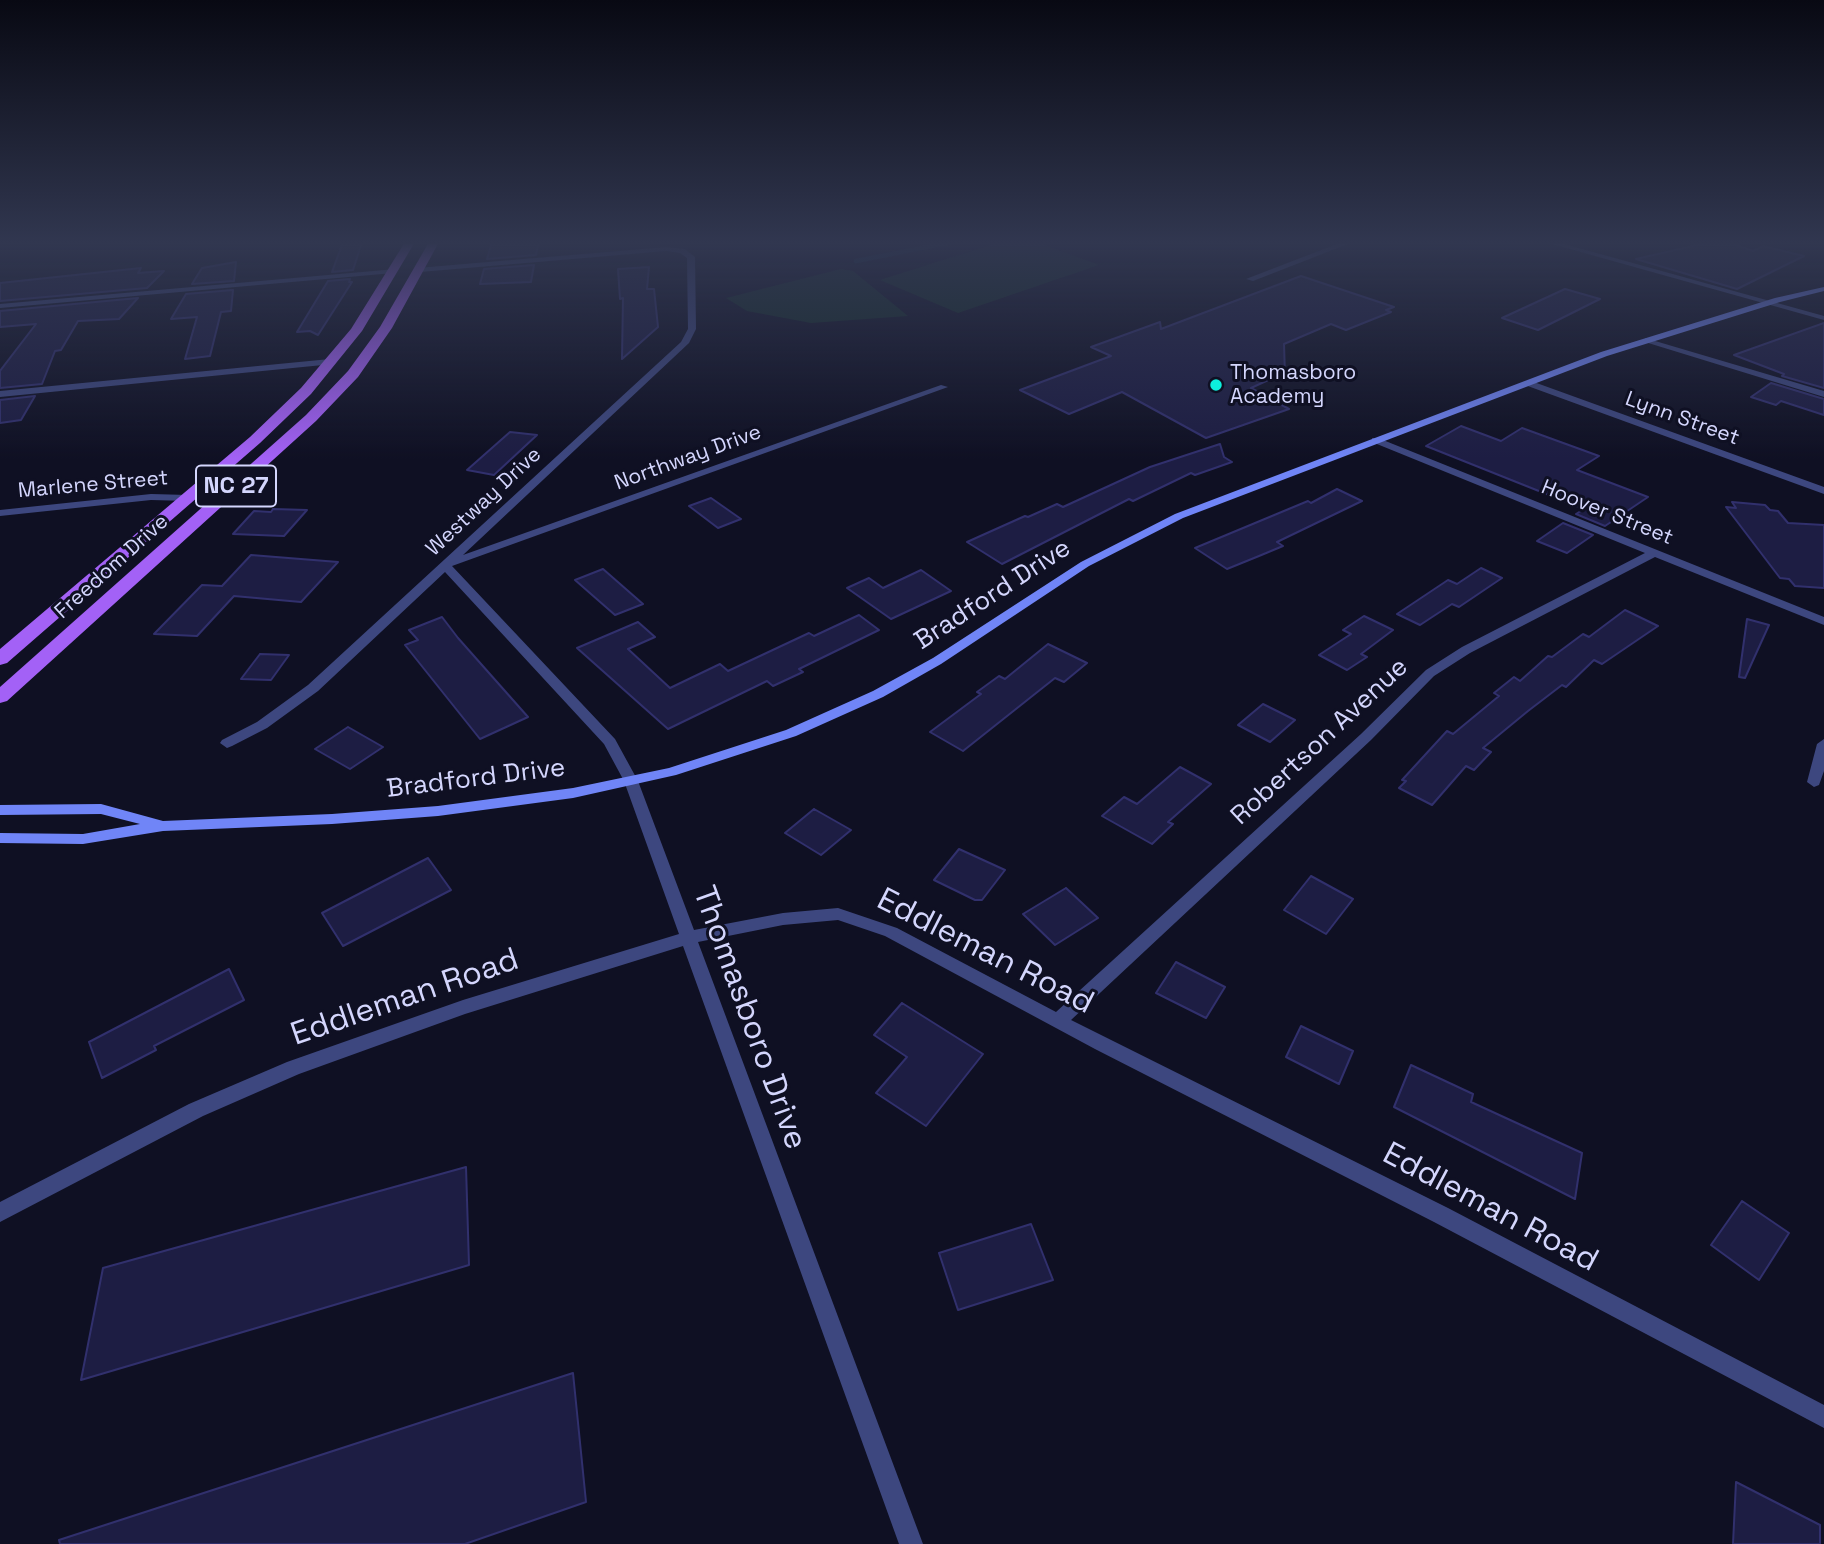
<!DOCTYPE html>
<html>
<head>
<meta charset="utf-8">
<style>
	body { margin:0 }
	canvas { display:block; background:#0f1023 }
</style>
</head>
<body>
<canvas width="1824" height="1544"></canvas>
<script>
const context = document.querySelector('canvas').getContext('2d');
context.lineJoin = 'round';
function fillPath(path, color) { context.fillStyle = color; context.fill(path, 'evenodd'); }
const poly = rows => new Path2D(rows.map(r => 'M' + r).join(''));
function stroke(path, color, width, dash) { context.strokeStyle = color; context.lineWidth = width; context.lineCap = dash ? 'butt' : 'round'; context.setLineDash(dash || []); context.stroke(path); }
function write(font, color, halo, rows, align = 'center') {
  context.font = font + ' "Space Grotesk",sans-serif'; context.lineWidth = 6; context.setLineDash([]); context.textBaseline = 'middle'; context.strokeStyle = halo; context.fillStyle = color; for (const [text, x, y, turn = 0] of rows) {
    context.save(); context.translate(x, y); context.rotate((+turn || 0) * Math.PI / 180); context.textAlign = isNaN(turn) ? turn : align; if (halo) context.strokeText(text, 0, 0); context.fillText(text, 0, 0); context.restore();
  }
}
fillPath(poly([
	[1000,242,1037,242,1099,265,958,313,880,280],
	[841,269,853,271,908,316,811,323,747,311,726,298]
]), '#132c27');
stroke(poly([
	[856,261,952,242]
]), '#112f46', 4.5);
const building = poly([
	[343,242,362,242,353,270,332,272,343,242],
	[492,242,539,242,536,255,487,259,492,242],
	[1710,242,1728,242,1753,251,1763,246,1804,256,1737,289,1636,259,1710,242],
	[236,262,234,281,192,284,202,268,236,262],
	[534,265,531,282,480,284,484,269,534,265],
	[649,267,647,289,654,289,658,327,622,359,623,298,620,299,618,269,649,267],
	[141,268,138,273,164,271,147,288,0,301,0,283,141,268],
	[1301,276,1394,307,1386,310,1391,312,1346,330,1331,324,1284,344,1285,376,1277,376,1251,388,1289,409,1206,438,1122,392,1069,414,1020,390,1111,356,1091,347,1160,322,1161,329,1301,276],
	[350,279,349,282,352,282,318,335,310,331,297,332,328,281,350,279],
	[1565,289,1600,299,1538,330,1502,318,1565,289],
	[233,290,231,311,221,312,210,356,185,359,197,317,171,319,186,294,233,290],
	[138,298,119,319,78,321,61,350,55,351,42,384,0,388,0,371,36,324,0,327,0,311,138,298],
	[1824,323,1824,388,1782,376,1784,374,1734,355,1824,323],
	[1771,383,1824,399,1824,415,1781,401,1776,405,1751,397,1771,383],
	[35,396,21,420,0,423,0,400,35,396],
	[1461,426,1501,441,1522,428,1599,456,1577,470,1648,497,1605,526,1576,514,1584,509,1426,446,1461,426],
	[510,432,537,435,494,475,467,470,510,432],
	[1220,444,1224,457,1232,462,1195,475,1191,473,1133,501,1129,499,1002,564,967,542,1025,516,1028,517,1057,504,1063,507,1150,467,1220,444],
	[1337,489,1362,501,1277,542,1283,546,1259,556,1227,569,1195,548,1308,501,1311,503,1337,489],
	[711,498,741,519,718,528,689,506,711,498],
	[1732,502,1765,505,1770,510,1778,511,1788,523,1824,525,1824,588,1795,586,1789,579,1780,578,1726,507,1736,508,1732,502],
	[273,509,307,510,284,536,233,534,254,511,271,512,273,509],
	[1563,523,1593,535,1567,553,1537,541,1563,523],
	[251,555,338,562,301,602,234,596,197,636,154,634,202,585,222,586,251,555],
	[1481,568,1502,578,1459,607,1452,604,1420,625,1397,614,1448,580,1457,584,1481,568],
	[603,569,643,604,615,615,575,580,603,569],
	[921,570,951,591,891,619,847,588,869,578,883,588,921,570],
	[1625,610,1658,626,1602,664,1594,660,1566,687,1562,685,1528,711,1483,748,1491,752,1474,770,1466,766,1432,805,1399,788,1406,781,1402,780,1447,731,1453,734,1499,696,1494,693,1514,677,1520,681,1548,656,1552,657,1583,634,1589,637,1625,610],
	[859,615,879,630,799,669,803,672,773,686,767,681,668,729,577,648,638,622,655,637,628,649,670,688,720,664,728,671,809,633,814,636,859,615],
	[1364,616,1393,630,1361,654,1367,657,1347,670,1319,655,1351,634,1343,630,1364,616],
	[442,617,458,638,528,717,480,739,405,645,418,640,409,630,442,617],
	[1747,619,1769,625,1745,678,1739,677,1747,619],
	[1048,644,1087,663,1064,682,1055,678,963,751,930,732,981,694,977,692,999,676,1005,679,1048,644],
	[260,654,289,655,271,680,241,679,260,654],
	[1263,704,1295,720,1270,742,1238,725,1263,704],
	[348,727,383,747,350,769,315,749,348,727],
	[1180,767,1211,784,1168,822,1173,824,1152,844,1102,816,1124,797,1137,804,1180,767],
	[814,809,851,830,821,855,785,833,814,809],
	[959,849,1005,870,982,900,975,900,934,880,959,849],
	[428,858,451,890,343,946,322,913,428,858],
	[1311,876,1353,899,1326,934,1284,910,1311,876],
	[1066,888,1098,918,1055,945,1023,914,1066,888],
	[1176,962,1225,987,1206,1018,1156,993,1176,962],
	[229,969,244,1000,154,1046,156,1050,102,1078,89,1042,229,969],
	[902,1003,983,1054,926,1126,876,1093,907,1057,874,1035,902,1003],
	[1301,1026,1353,1051,1339,1084,1286,1057,1301,1026],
	[1411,1065,1473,1094,1471,1102,1582,1153,1575,1199,1394,1107,1411,1065],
	[466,1167,469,1265,81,1380,103,1268,466,1167],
	[1742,1201,1789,1233,1759,1280,1711,1245,1742,1201],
	[1031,1224,1053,1280,958,1310,939,1253,1031,1224],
	[573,1373,586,1502,465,1544,60,1544,59,1540,573,1373],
	[1736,1482,1820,1525,1820,1544,1733,1544,1736,1482]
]);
fillPath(building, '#1d1d43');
stroke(building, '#31306d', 2);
fillPath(poly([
	[1342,242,1353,242,1253,281,1246,279,1342,242],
	[1545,242,1557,242,1824,316,1824,320,1545,242],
	[666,247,685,249,695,257,696,329,689,343,463,555,941,385,948,387,452,566,615,739,638,781,694,930,783,913,838,908,897,928,1056,1012,1361,734,1426,670,1462,647,1645,553,1372,442,1372,438,1378,438,1824,617,1824,625,1655,557,1470,653,1434,676,1371,740,1071,1020,1448,1208,1824,1405,1824,1428,1434,1222,1095,1049,885,936,838,920,783,925,698,942,923,1544,899,1544,683,946,465,1014,299,1074,203,1116,0,1222,0,1202,189,1104,287,1062,463,1000,679,934,624,781,604,744,445,572,318,691,267,728,232,746,227,748,220,743,222,740,257,722,308,685,681,342,688,329,687,258,680,253,666,251,420,272,416,270,417,268,666,247],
	[396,269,396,273,393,273,0,308,0,304,396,269],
	[1645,338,1824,391,1824,397,1645,342,1645,338],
	[330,359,333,360,333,364,0,397,0,391,330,359],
	[1525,381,1531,381,1824,487,1824,494,1525,385,1525,381],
	[151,494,188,495,193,498,188,501,151,500,0,516,0,510,151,494],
	[1824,739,1824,771,1819,785,1814,787,1807,782,1817,744,1824,739]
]), '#3d477f');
fillPath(poly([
	[1824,287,1824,291,1780,302,1607,356,1183,518,1089,566,941,664,883,697,796,736,676,775,573,798,438,816,332,824,163,831,83,844,0,843,0,833,83,834,140,824,101,814,0,815,0,805,101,804,163,821,332,814,438,806,573,788,669,768,786,730,873,691,933,658,1081,562,1175,514,1601,352,1775,298,1824,287]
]), '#7085f7');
fillPath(poly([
	[405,242,415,242,362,331,311,394,260,443,7,663,0,665,0,649,250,437,301,388,351,329,405,242],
	[429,242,439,242,392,328,358,377,316,421,7,701,0,703,0,687,306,415,348,371,380,327,429,242]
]), '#a361f6');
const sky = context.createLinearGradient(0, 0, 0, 459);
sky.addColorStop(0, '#080913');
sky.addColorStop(0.53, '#313750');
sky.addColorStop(1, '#31375000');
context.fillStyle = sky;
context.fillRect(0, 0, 1824, 459);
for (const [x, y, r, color] of [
	[1216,385,7,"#0defdd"]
]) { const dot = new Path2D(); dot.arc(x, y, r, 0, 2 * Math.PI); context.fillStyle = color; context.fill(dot); stroke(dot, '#0f1023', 2.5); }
write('21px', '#d4d6fd', '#0f1023', [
	["Thomasboro",1230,373],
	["Academy",1230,397]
], 'left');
write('21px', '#d4d6fd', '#0f1023', [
	["Lynn Street",1682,419,20],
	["Northway Drive",688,458,-20],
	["Marlene Street",93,485,-5],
	["Westway Drive",484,502,-43],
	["Hoover Street",1607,513,22],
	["Freedom Drive",112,567,-42]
]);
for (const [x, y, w] of [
	[236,486,80]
]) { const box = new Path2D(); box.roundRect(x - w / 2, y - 20.5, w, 41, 5); context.fillStyle = '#0f1023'; context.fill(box); stroke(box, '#d4d6fd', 2); }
write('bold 24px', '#d4d6fd', null, [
	["NC 27",236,486]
]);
write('26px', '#d4d6fd', '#0f1023', [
	["Bradford Drive",993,595,-33],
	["Robertson Avenue",1320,742,-43],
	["Bradford Drive",476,779,-7]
]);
write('32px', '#d4d6fd', '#0f1023', [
	["Eddleman Road",985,952,27],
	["Eddleman Road",405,998,-19],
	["Thomasboro Drive",749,1018,70],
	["Eddleman Road",1490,1208,28]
]);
</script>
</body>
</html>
